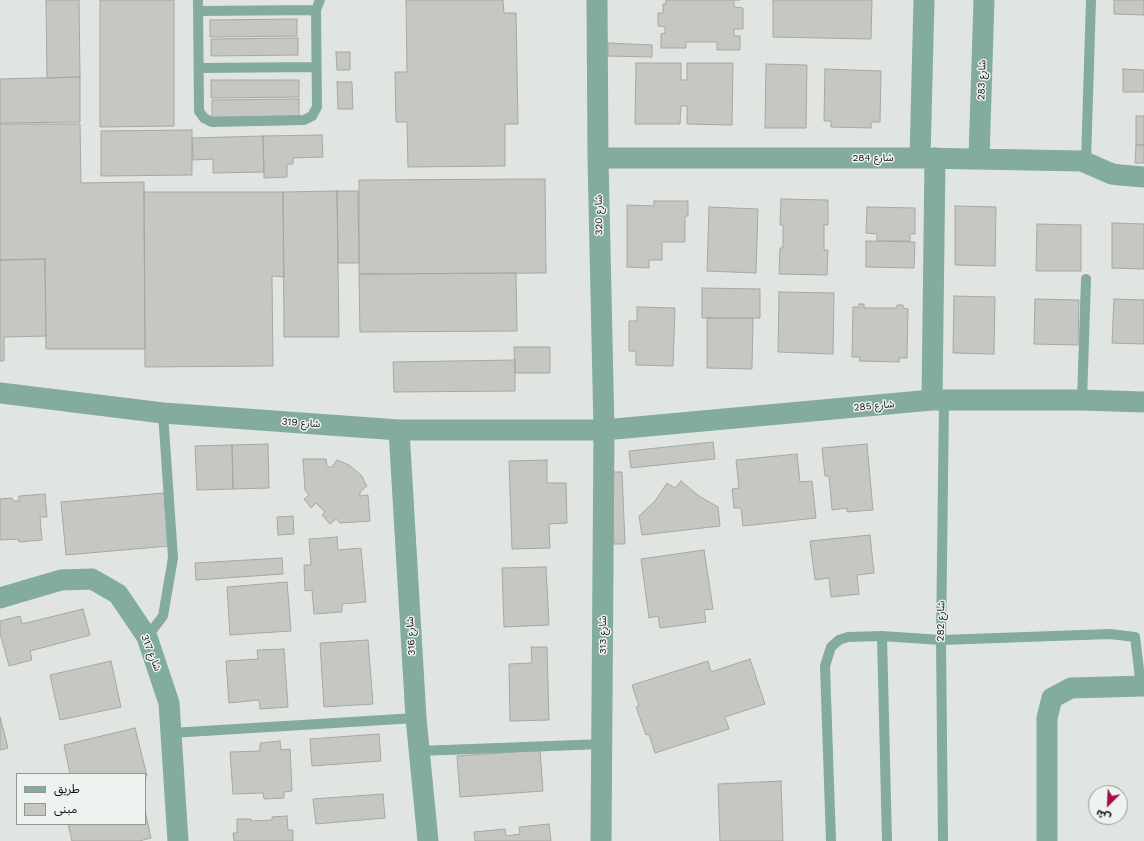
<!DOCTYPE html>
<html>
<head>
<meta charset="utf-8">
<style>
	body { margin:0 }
	#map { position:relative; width:1144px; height:841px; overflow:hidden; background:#e1e5e1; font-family:"Work Sans","Noto Sans Arabic",sans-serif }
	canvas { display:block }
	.legend { position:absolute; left:16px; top:773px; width:130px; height:52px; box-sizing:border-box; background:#eff3ef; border:1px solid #959995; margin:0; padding:5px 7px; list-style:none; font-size:12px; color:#0f110f }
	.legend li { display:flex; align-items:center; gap:8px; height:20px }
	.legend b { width:20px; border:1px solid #959995 }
	.north { position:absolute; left:1088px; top:785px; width:40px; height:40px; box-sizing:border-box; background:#eff3ef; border:1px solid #959995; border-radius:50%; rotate:204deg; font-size:11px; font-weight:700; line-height:16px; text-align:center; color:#0f110f }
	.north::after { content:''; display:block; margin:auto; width:14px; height:18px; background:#a40d49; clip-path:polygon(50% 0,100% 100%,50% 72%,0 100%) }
</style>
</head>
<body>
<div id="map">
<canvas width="1144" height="841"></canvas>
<ul class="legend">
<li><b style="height:5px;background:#83ab9e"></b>طريق</li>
<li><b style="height:11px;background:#c6c7c3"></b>مبنى</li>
</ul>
<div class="north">ش</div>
</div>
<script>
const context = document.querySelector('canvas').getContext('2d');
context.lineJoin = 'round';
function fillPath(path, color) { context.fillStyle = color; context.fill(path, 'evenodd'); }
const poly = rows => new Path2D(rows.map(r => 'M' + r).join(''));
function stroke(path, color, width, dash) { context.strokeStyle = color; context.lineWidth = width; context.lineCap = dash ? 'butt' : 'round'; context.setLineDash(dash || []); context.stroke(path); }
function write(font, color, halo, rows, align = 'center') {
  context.font = font + ' "Work Sans","Noto Sans Arabic",sans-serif'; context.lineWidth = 3; context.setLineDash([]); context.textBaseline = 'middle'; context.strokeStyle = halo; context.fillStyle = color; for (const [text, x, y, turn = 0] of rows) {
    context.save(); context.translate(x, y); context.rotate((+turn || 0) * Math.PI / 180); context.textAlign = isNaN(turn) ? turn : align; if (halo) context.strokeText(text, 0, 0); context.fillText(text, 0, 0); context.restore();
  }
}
const building = poly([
	[46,0,79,0,80,77,47,78,46,0],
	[100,0,174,0,174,126,100,127,100,0],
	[406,0,503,0,504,13,516,13,518,124,505,124,505,166,408,167,407,122,396,122,395,72,407,72,406,0],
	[666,0,740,0,734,0,734,7,743,8,743,29,734,29,734,36,740,36,740,50,717,50,717,42,686,42,686,48,661,48,661,34,665,33,665,27,658,26,658,13,663,13,663,4,666,4,666,0],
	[773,0,872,0,871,39,773,37,773,0],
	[1114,0,1144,0,1144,15,1114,14,1114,0],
	[297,19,297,36,210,37,210,20,297,19],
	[298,38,298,55,211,56,211,39,298,38],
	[608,43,652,45,652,57,608,56,608,43],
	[336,52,350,52,350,70,337,70,336,52],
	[636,63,681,63,681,80,687,80,687,63,733,63,732,125,687,124,687,106,681,106,680,124,635,124,636,63],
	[766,64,807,65,806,128,765,128,766,64],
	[825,69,881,71,880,122,871,122,871,128,831,127,831,121,824,121,825,69],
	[1123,69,1144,70,1144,92,1123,92,1123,69],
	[80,77,80,122,0,123,0,79,80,77],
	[211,80,299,80,299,97,211,98,211,80],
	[337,82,352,82,353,109,338,109,337,82],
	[299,99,299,116,212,117,212,100,299,99],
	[1136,116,1144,116,1144,145,1136,145,1136,116],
	[0,124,80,124,81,183,144,182,145,349,46,349,45,259,0,260,0,124],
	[192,130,192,175,101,176,101,131,192,130],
	[322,135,323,157,293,158,293,164,287,164,287,177,264,178,263,136,322,135],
	[263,136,264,172,213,173,213,159,193,160,192,138,263,136],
	[1136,145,1144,145,1144,163,1135,163,1136,145],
	[545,179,546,273,359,274,359,180,545,179],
	[337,191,339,337,284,337,283,192,337,191],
	[337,191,358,191,359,263,338,263,337,191],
	[144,192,283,192,284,277,272,276,273,366,145,367,144,192],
	[781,199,828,200,828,225,824,225,824,250,828,250,827,275,779,274,780,248,783,248,783,225,780,225,781,199],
	[654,201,688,201,688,216,685,216,685,242,662,242,662,260,649,260,649,268,627,267,627,205,654,206,654,201],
	[955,206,996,207,995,266,955,265,955,206],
	[709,207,758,209,756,273,707,271,709,207],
	[867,207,915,208,915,234,910,234,910,241,877,241,877,234,866,233,867,207],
	[1112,223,1144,224,1144,269,1112,268,1112,223],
	[1037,224,1081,225,1081,271,1036,271,1037,224],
	[866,241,915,242,914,268,866,267,866,241],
	[45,259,46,336,4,337,4,361,0,361,0,260,45,259],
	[516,273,517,331,360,332,359,274,516,273],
	[702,288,760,289,760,318,702,318,702,288],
	[779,292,834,293,833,354,778,352,779,292],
	[954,296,995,297,994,354,953,353,954,296],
	[1035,299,1079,300,1078,345,1034,344,1035,299],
	[1114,299,1144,300,1144,344,1112,343,1114,299],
	[859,304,864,304,864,308,896,308,897,305,903,305,903,308,908,309,907,358,899,358,899,362,859,361,860,357,852,357,853,307,859,307,859,304],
	[637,307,675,308,673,366,636,365,636,351,629,351,629,321,637,321,637,307],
	[707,318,753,318,752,369,707,368,707,318],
	[514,347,550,347,550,373,515,373,514,347],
	[515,360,515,391,394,392,393,362,515,360],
	[713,442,715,459,631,468,629,451,713,442],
	[268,444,269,488,233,489,232,445,268,444],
	[867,444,873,510,847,512,847,508,832,510,829,476,825,476,822,448,867,444],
	[232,445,233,489,197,490,195,446,232,445],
	[797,454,800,482,812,481,816,518,743,526,741,508,734,508,732,489,739,488,736,460,797,454],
	[303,459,326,459,327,467,332,467,337,460,349,465,361,475,367,486,360,492,360,496,368,495,370,521,340,523,336,519,330,524,322,515,325,512,316,503,311,508,304,499,309,495,305,490,303,459],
	[547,460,547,483,566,483,567,523,549,524,550,548,512,549,509,461,547,460],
	[611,472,622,472,625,544,614,544,611,472],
	[681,481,699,496,718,507,720,526,642,535,639,516,655,501,667,483,675,488,681,481],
	[164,493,169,546,66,555,61,502,164,493],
	[45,494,47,517,40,517,42,540,19,542,18,539,0,540,0,499,12,498,13,501,19,501,19,496,45,494],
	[293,516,294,534,278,535,277,517,293,516],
	[870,535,874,573,857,575,859,594,831,597,829,578,815,580,810,541,870,535],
	[337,537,338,550,361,548,366,602,342,604,342,612,314,614,312,590,305,591,304,565,311,565,309,539,337,537],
	[704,550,713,609,704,610,706,622,660,628,658,616,649,618,641,559,704,550],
	[282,558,283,574,196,580,195,563,282,558],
	[546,567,549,625,504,627,502,568,546,567],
	[287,582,291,631,230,635,227,587,287,582],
	[83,609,90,635,30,651,32,660,9,666,0,633,0,621,20,616,22,624,83,609],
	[368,640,373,704,324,707,320,643,368,640],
	[531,647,547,647,549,720,510,721,509,664,532,663,531,647],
	[284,649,288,707,260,709,259,700,229,703,226,661,258,659,257,650,284,649],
	[750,659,765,704,725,717,729,729,655,753,649,734,646,735,636,707,639,706,632,685,708,661,711,672,750,659],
	[111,661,121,707,60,720,50,675,111,661],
	[0,717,8,748,0,750,0,717],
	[135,728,147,776,145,777,145,774,70,774,64,745,135,728],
	[379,734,381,761,312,766,310,739,379,734],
	[280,741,281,750,290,749,292,791,284,792,284,798,264,799,263,793,233,794,230,752,260,751,260,743,280,741],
	[540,750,543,791,460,797,457,756,540,750],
	[781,781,783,841,720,841,718,784,781,781],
	[383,794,385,818,316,824,313,799,383,794],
	[145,810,151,838,139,841,72,841,68,824,145,824,145,810],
	[287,816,288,830,293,830,293,841,234,841,233,833,237,833,237,819,251,819,251,821,272,820,272,817,287,816],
	[549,824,551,841,475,841,474,832,505,829,506,836,520,834,519,827,549,824]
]);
fillPath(building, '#c6c7c3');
stroke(building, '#a6a7a3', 1);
stroke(poly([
	[198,0,199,111,204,118,212,122,304,120,312,116,317,107,316,10,320,0],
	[198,11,316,10],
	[199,68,316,67],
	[1086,161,1091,0],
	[1082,400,1086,279],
	[882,636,887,841],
	[147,637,163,616,173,558,163,413],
	[171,733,416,718],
	[419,751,603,744],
	[831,841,825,666,831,647,839,640,848,637,882,636,941,640,1110,634,1135,637,1141,686],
	[943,841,941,640,944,401]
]), '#83ab9e', 10);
stroke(poly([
	[597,0,598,158,604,430,601,841],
	[598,158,920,158,1082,161,1112,174,1120,175,1144,177],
	[920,158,924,0],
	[979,159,984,0],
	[0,393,163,413,399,430,604,430,932,400,1082,400,1144,402],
	[932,400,935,158],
	[399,430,416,718,428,841],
	[0,598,61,580,92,579,118,594,147,637,169,703,178,841],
	[1047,841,1047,718,1052,698,1071,688,1144,686]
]), '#83ab9e', 21);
write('10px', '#0f110f', '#eff3ef', [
	["شارع 283",982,80,-88],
	["شارع 284",873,158],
	["شارع 320",599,215,-91],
	["شارع 285",874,406,-5],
	["شارع 319",301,423,4],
	["شارع 282",941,621,-89],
	["شارع 313",603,635,-90],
	["شارع 316",411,636,-93],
	["شارع 317",151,653,68]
]);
</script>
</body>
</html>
